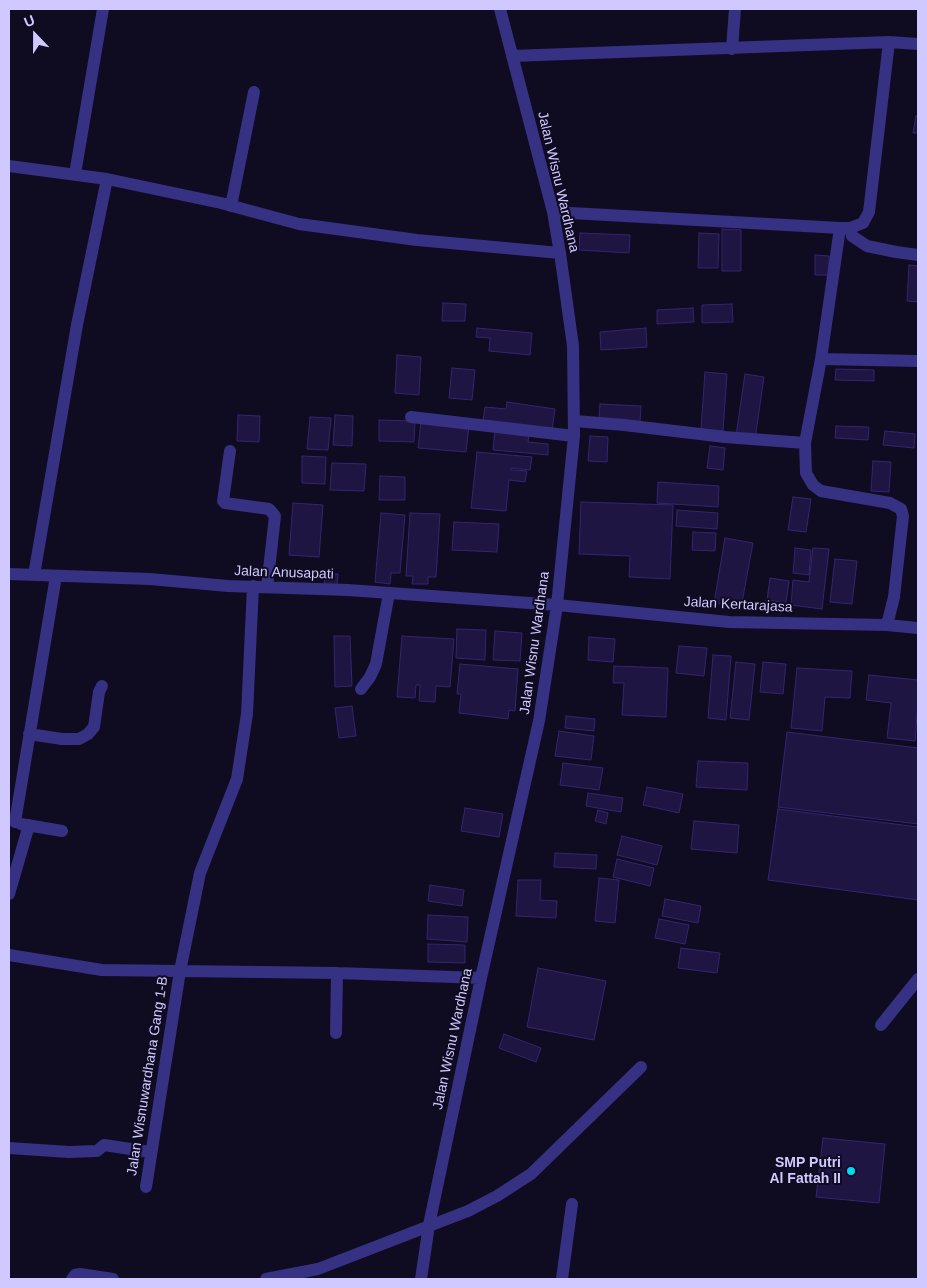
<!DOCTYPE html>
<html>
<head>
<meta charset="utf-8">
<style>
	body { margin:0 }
	#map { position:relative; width:927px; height:1288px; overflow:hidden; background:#0f0b20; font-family:Arial,sans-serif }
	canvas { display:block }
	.frame { position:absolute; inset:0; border:10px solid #d0c9ff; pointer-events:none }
	.north { position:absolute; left:10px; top:10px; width:50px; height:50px; -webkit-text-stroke:4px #0f0b20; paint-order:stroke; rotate:338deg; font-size:14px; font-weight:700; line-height:20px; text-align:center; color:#d0c9ff }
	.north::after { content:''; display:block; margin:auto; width:18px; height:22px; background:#d0c9ff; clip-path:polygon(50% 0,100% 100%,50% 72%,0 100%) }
</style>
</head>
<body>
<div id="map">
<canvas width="927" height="1288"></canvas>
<div class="frame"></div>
<div class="north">U</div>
</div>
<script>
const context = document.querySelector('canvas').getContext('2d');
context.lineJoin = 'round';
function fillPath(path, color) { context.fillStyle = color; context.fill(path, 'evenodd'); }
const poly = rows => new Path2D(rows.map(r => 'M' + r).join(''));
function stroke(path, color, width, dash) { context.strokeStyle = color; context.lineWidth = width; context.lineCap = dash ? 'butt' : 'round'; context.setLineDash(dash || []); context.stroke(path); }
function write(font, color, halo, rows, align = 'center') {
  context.font = font + ' Arial,sans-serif'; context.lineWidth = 4; context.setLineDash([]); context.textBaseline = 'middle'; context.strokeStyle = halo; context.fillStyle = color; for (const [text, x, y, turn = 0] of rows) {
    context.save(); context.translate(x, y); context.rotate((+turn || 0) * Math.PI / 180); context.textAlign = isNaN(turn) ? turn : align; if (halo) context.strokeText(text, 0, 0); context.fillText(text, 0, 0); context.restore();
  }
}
const building = poly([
	[916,116,918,116,918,133,913,133,916,116],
	[722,229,741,230,741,271,722,271,722,229],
	[580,233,630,235,629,253,579,250,580,233],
	[699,233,719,234,718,268,698,268,699,233],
	[815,255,829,256,829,275,815,275,815,255],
	[909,265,918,266,918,302,907,301,909,265],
	[443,303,466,304,465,321,442,321,443,303],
	[732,304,733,322,702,323,702,305,732,304],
	[693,308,694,322,657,324,657,310,693,308],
	[477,328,532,333,530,355,489,351,490,338,476,337,477,328],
	[646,328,647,347,601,350,600,332,646,328],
	[397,355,421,357,419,395,395,393,397,355],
	[452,368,475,370,472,400,449,398,452,368],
	[836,369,874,370,874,381,835,380,836,369],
	[705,372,727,374,723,431,701,429,705,372],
	[745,374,764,377,755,439,736,436,745,374],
	[507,402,555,409,552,430,483,420,485,407,506,409,507,402],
	[600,404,641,406,640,422,599,419,600,404],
	[238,415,260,416,259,442,237,441,238,415],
	[335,415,353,416,352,446,333,445,335,415],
	[310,417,331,418,328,450,307,449,310,417],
	[379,420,415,421,414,442,379,441,379,420],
	[421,422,469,426,466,452,418,448,421,422],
	[836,426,869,427,868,440,835,438,836,426],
	[495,429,529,433,528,442,548,444,548,455,493,450,495,429],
	[885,431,915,434,914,448,883,445,885,431],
	[590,436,608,437,607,462,588,461,590,436],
	[710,446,725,448,723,470,707,468,710,446],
	[477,452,532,457,530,470,511,468,511,470,527,471,525,482,509,480,506,511,471,508,477,452],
	[302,456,326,457,325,484,302,483,302,456],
	[873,461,891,462,889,492,871,491,873,461],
	[332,463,366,464,364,491,330,490,332,463],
	[380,476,405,477,405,500,379,500,380,476],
	[658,482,719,486,718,507,657,503,658,482],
	[793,497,811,499,806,532,788,530,793,497],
	[581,502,673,505,670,579,629,577,630,556,579,554,581,502],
	[293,503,323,505,319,557,289,555,293,503],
	[677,510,718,513,717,529,676,526,677,510],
	[381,513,405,515,400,573,391,573,390,584,375,582,381,513],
	[410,513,440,514,436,577,428,577,428,584,412,584,413,576,406,576,410,513],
	[454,522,499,524,497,552,452,550,454,522],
	[693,532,716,533,715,551,692,550,693,532],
	[725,538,753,543,741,608,714,603,725,538],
	[795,548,811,550,809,575,793,573,795,548],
	[813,548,829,549,822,609,791,605,793,580,809,582,813,548],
	[835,559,857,561,852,604,830,602,835,559],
	[325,573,338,574,337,587,324,586,325,573],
	[770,578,789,581,786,603,767,600,770,578],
	[457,629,486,630,485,660,456,658,457,629],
	[495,631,522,633,520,661,493,660,495,631],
	[334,636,350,636,352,686,335,687,334,636],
	[402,636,454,639,450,687,436,686,435,702,419,701,420,685,416,685,415,698,397,697,402,636],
	[589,637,615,639,613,662,588,660,589,637],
	[679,646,707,648,704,676,676,673,679,646],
	[713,655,731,656,726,720,708,718,713,655],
	[736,662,755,664,749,720,730,718,736,662],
	[763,662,786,664,783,694,760,692,763,662],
	[460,664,518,669,515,711,509,710,508,719,459,713,461,694,457,694,460,664],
	[614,666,668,668,666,717,622,715,624,683,613,683,614,666],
	[797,668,852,671,850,698,825,697,822,731,791,728,797,668],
	[869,675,918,680,918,702,915,741,887,738,891,703,866,700,869,675],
	[352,706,356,736,339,738,335,708,352,706],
	[566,716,595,719,594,731,565,728,566,716],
	[559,731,594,736,591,760,555,756,559,731],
	[787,732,918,748,918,824,778,807,787,732],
	[698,761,748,763,747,790,696,787,698,761],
	[563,763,603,768,599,790,560,785,563,763],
	[647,787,683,794,679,813,643,805,647,787],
	[588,793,623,798,621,812,586,806,588,793],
	[465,808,503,814,499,837,461,831,465,808],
	[778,809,918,827,918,900,768,880,778,809],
	[598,810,608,813,606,824,595,821,598,810],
	[694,821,739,825,737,853,691,849,694,821],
	[622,836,662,846,657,865,617,855,622,836],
	[555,853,597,855,596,869,554,867,555,853],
	[617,859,654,868,650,886,613,877,617,859],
	[599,878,619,880,615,923,595,921,599,878],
	[518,880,541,880,540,900,557,901,556,918,516,916,518,880],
	[430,885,464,890,462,906,428,901,430,885],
	[665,899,701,906,698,923,662,916,665,899],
	[428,915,468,917,467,942,427,939,428,915],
	[659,919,689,925,685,944,655,938,659,919],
	[428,944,465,945,465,963,428,962,428,944],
	[681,948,720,953,717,973,678,968,681,948],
	[538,968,606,981,594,1040,527,1027,538,968],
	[504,1034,541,1048,536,1062,499,1048,504,1034],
	[823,1138,885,1144,879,1203,816,1197,823,1138]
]);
fillPath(building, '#1f1542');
stroke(building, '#352570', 1);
stroke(poly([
	[361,689,370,677,376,664,389,593]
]), '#363183', 12);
stroke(poly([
	[732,49,735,9],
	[512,56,889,42,918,44],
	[9,166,107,179,221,203,299,224,417,240,560,253],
	[75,174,103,9],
	[231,206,254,92],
	[553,212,840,228,850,228,863,223,869,212,889,42],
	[840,228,821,359,805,443,806,473,813,485,821,491,890,503,901,509,903,516,894,597,887,625],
	[850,228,852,236,867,246,896,252,918,255],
	[821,359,918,361],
	[411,417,574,436],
	[575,421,624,425,725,437,805,443],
	[230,451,223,501,225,503,269,509,275,516,267,587],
	[9,574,150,579,228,586,348,590,557,605,729,622,887,625,918,628],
	[34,575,77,325,107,179],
	[29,734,62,739,79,739,88,734,94,727,99,692,102,686],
	[15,822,56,576],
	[21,824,62,831],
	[9,894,29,825],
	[9,955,102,970,337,973,481,978],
	[881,1025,918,979],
	[336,1033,337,973],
	[9,1148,69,1152,97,1151,104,1145,150,1152],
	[146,1187,180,971,200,873,237,779,247,714,253,586],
	[72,1279,75,1275,80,1274,113,1279],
	[266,1279,318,1269,468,1211,497,1196,531,1174,641,1067],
	[421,1279,429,1225,481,978,539,721,557,605,574,436,573,346,560,253,553,212,500,9],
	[562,1279,572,1204]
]), '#363183', 12);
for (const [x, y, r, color] of [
	[851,1171,5,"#00d9f4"]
]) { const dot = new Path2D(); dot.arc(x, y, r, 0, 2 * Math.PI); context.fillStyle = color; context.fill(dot); stroke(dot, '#0f0b20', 2); }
write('14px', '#d0c9ff', '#0f0b20', [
	["Jalan Wisnu Wardhana",558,182,77],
	["Jalan Anusapati",284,573,2],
	["Jalan Kertarajasa",738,605,3],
	["Jalan Wisnu Wardhana",535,643,-82],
	["Jalan Wisnu Wardhana",453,1039,-78],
	["Jalan Wisnuwardhana Gang 1-B",148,1076,-81]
]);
write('bold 14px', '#d0c9ff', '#0f0b20', [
	["SMP Putri",841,1163],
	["Al Fattah II",841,1179]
], 'right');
</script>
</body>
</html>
